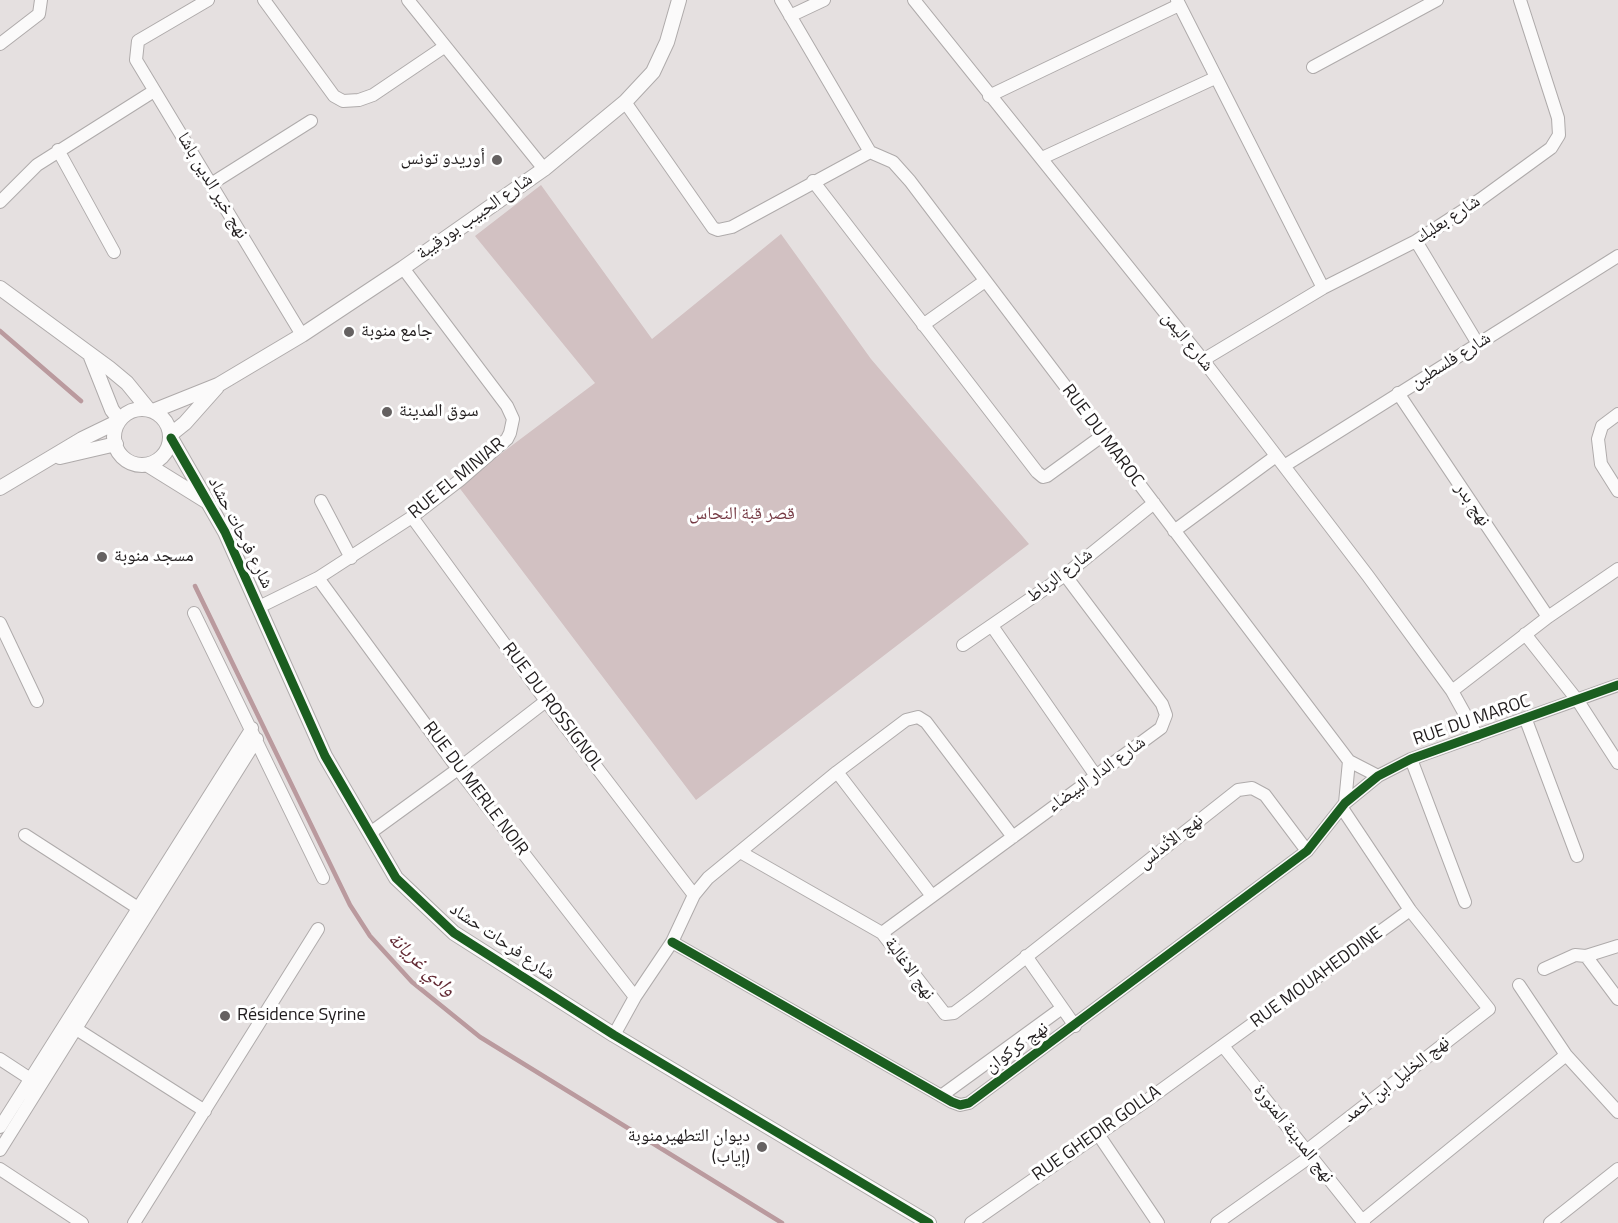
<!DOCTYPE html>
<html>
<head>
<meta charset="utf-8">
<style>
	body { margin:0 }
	canvas { display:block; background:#e5e0e0 }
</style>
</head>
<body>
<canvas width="1618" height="1223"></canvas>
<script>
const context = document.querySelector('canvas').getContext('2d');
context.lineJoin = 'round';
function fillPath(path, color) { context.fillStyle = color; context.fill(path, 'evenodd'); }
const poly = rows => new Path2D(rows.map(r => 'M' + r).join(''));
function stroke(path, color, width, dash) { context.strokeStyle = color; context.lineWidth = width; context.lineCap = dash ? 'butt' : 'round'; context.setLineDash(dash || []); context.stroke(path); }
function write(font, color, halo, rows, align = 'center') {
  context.font = font + ' "Titillium Web","Noto Naskh Arabic",sans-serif'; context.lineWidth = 6; context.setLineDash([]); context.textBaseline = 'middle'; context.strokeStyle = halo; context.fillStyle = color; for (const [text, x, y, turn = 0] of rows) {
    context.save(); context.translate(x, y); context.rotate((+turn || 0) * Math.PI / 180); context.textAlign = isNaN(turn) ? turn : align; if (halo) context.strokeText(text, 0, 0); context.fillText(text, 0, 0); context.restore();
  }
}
fillPath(poly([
	[541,185,652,339,781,234,871,359,1029,544,696,800,458,486,595,383,475,236]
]), '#d2c1c2');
stroke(poly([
	[0,331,81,401],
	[195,586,350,905,370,936,412,982,480,1037,782,1223]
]), '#ba9a9e', 4.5);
const minor = poly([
	[208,0,138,41,136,60,302,335],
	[264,0,334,96,343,101,359,100,373,95,444,47],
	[408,0,544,169],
	[781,0,870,152],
	[914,0,1203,360,1368,576,1452,691,1477,736],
	[1177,0,1323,288],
	[790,16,824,0],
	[0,44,39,14,41,0],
	[1313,67,1437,0],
	[989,96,1179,5],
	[625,102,713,228,718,230,732,227,870,152],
	[58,150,114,252],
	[870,152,893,162,910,181,1349,761,1378,776],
	[1042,158,1215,78],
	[813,181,1037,472,1043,477,1047,476,1102,436],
	[211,184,311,121],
	[0,202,37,165,154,91],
	[1416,241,1478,344],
	[923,325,985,281],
	[1203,360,1323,288,1416,241,1481,199,1551,148,1559,135,1558,118,1520,0],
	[1398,393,1548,617],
	[1618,414,1602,426,1598,439,1601,464,1618,491],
	[1284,466,1618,256],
	[321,501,351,558],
	[412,517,546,701,694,895],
	[1174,531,1276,456],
	[318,578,458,769,635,997],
	[259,607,318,578,412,517,460,480,507,439,510,433,513,419,507,406,403,268],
	[194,613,323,878],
	[0,623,37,701],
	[992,626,1096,776],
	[1525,634,1578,701,1618,763],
	[963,645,1065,575,1154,503],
	[1452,691,1548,617,1618,569],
	[1526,720,1577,856],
	[1411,759,1465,902],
	[837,772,932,896],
	[1345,803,1349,761],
	[370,833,458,769,546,701],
	[25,835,138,908],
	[742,853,882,933,945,1014,954,1013,978,995,1238,790,1252,788,1265,795,1307,851],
	[882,933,1161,728,1166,715,1162,704,1065,575],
	[672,942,952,1102,960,1105,969,1103,1307,851,1345,803,1378,776,1411,759,1618,685],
	[1026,956,1075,1026],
	[1586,956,1618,999],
	[1544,969,1575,955,1586,956,1618,946],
	[1519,985,1566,1055,1618,1112],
	[70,1025,205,1111],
	[614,1035,635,997,672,942,694,895,708,878,837,772,906,720,918,717,926,722,1013,837],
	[1223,1046,1364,1223],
	[0,1059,35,1082],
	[941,1096,1062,1008],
	[0,1127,252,728],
	[1098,1134,1158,1223],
	[0,1150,257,739],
	[1306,1151,1489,1009,1410,910,1342,808],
	[0,1169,82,1223],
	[1362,1221,1566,1055],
	[134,1223,318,929],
	[971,1223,1153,1096,1410,910],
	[1217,1223,1311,1156],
	[1550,1223,1618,1169]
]);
const tertiary = poly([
	[0,288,109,368,127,383,149,410],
	[91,357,112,410,119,419],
	'114 437a28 28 0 1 1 56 0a28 28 0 1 1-56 0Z',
	[153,411,218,385,302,335,403,268,544,169,625,102,653,72,667,42,679,0],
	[170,435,185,423,217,387],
	[171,438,225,532,325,756,396,878,454,933,614,1035,929,1223],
	[60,457,116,444],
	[148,465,206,501],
	[0,488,82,439,117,422]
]);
stroke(minor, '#afabab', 14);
stroke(tertiary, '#afabab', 16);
stroke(minor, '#fbfafa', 12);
stroke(tertiary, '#fbfafa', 14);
stroke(poly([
	[171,438,225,532,325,756,396,878,454,933,614,1035,929,1223],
	[672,942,952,1102,960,1105,969,1103,1307,851,1345,803,1378,776,1411,759,1618,685]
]), '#1b5e20', 9);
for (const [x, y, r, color] of [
	[497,160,6,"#656161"],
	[349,332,6,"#656161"],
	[387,412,6,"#656161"],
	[102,557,6,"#656161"],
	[225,1016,6,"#656161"],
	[762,1147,6,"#656161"]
]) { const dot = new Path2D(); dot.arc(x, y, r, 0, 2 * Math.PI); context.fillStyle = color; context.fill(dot); stroke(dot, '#fff', 2); }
write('18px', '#201c1d', '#fff', [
	["أوريدو تونس",485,160,"right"],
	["جامع منوبة",361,332],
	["سوق المدينة",399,412],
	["مسجد منوبة",114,557],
	["Résidence Syrine",237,1016],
	["ديوان التطهيرمنوبة",750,1137,"right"],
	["(إياب)",750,1158,"right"]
], 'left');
write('18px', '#201c1d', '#fff', [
	["نهج خير الدين باشا",212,186,59],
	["شارع الحبيب بورقيبة",475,217,-35],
	["شارع بعلبك",1448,220,-33],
	["شارع اليمن",1187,342,51],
	["شارع فلسطين",1451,361,-32],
	["RUE DU MAROC",1102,436,53],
	["RUE EL MINIAR",457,479,-39],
	["نهج بدر",1472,505,56],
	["شارع فرحات حشاد",240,533,63],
	["شارع الرباط",1060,576,-37],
	["RUE DU ROSSIGNOL",552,707,53],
	["RUE DU MAROC",1472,721,-19],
	["شارع الدار البيضاء",1097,775,-36],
	["RUE DU MERLE NOIR",475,789,53],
	["نهج الأندلس",1171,842,-38],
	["شارع فرحات حشاد",502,942,34],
	["نهج الاغالبة",909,969,54],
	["RUE MOUAHEDDINE",1317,978,-36],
	["نهج كركوان",1017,1048,-36],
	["نهج الخليل ابن أحمد",1397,1080,-38],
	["RUE GHEDIR GOLLA",1097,1134,-35],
	["نهج المدينة المنورة",1293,1134,52]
]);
write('18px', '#753943', '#fff', [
	["قصر قبة النحاس",742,515]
]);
write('italic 20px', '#632a34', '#fff', [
	["وادي غريانة",421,965,43]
]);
</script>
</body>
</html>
